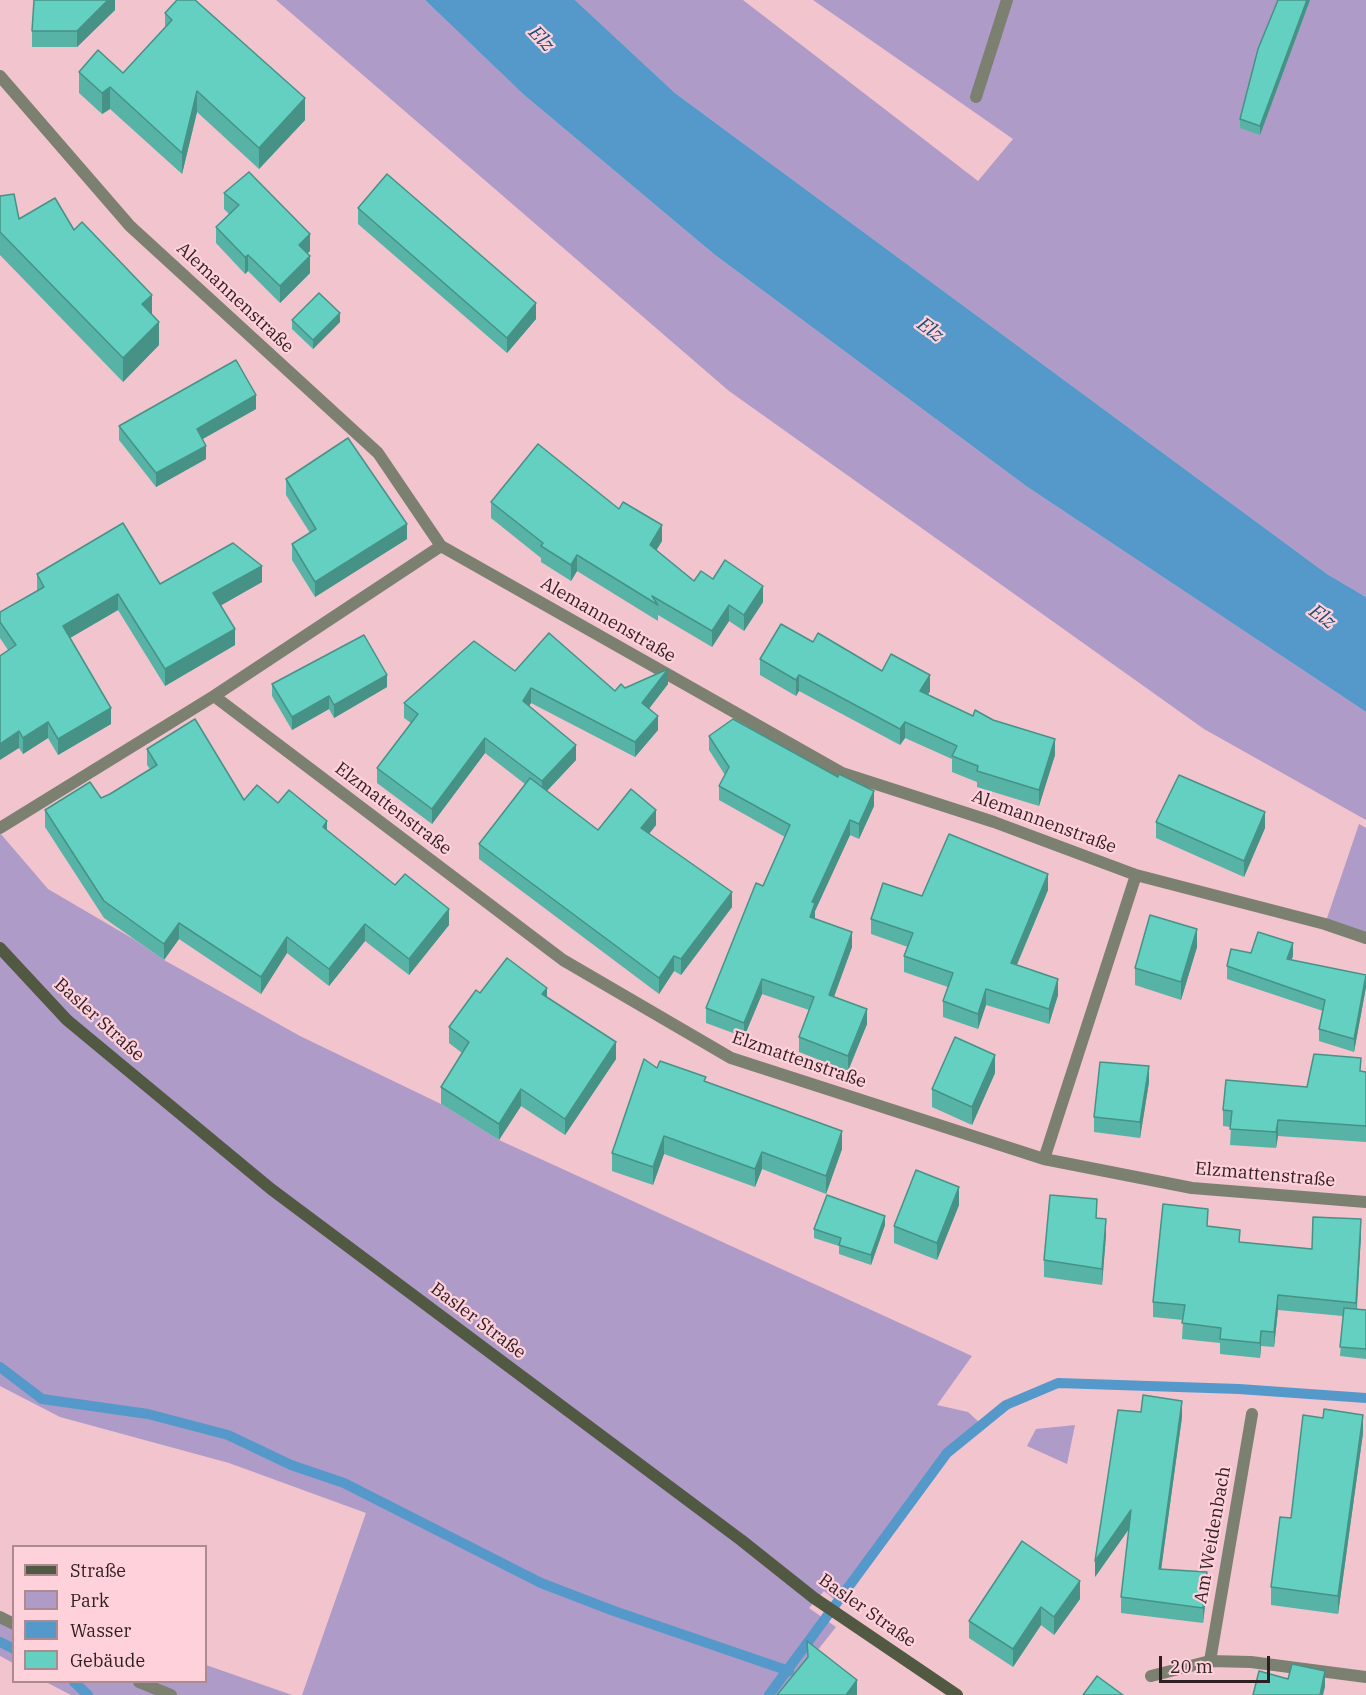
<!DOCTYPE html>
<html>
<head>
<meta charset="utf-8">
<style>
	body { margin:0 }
	#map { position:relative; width:1366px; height:1695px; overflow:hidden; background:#f2c4ce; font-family:"IBM Plex Serif",serif }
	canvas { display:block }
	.legend { position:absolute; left:12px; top:1545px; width:195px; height:138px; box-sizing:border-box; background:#ffd1db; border:2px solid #ac8a91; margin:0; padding:8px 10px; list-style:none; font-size:18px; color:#2f1f23 }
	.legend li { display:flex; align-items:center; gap:12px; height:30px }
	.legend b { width:30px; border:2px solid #ac8a91 }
	.scale { position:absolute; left:1159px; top:1656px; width:111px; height:27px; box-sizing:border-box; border:3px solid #2f1f23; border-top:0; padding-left:8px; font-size:18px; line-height:21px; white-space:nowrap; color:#2f1f23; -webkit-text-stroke:4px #ffd1db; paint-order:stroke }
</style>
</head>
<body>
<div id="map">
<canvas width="1366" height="1695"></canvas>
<ul class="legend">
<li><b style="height:8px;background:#525943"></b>Straße</li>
<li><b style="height:16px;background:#ae9bc8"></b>Park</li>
<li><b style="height:16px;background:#5598ca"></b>Wasser</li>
<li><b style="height:16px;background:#64d0c1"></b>Gebäude</li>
</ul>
<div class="scale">20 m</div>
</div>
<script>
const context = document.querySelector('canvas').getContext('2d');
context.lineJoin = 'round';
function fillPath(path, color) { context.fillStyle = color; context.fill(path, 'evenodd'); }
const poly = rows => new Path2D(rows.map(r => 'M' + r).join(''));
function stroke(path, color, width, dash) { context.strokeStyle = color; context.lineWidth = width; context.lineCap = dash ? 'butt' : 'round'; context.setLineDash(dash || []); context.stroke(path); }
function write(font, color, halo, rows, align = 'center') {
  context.font = font + ' "IBM Plex Serif",serif'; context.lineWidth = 4.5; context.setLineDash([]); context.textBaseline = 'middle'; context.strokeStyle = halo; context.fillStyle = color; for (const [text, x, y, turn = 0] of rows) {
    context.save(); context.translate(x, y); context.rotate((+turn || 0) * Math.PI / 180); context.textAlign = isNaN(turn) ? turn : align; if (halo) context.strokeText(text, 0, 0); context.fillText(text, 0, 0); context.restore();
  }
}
fillPath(poly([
	[276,0,425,0,523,94,715,255,1026,486,1366,712,1366,820,1204,729,729,391],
	[575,0,743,0,978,181,1013,139,813,0,1366,0,1366,597,1327,574,675,93],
	[1359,824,1366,828,1366,936,1325,924],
	[0,833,48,889,135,940,164,960,300,1036,441,1104,499,1140,972,1356,937,1405,968,1412,980,1423,944,1452,834,1599,824,1591,809,1608,836,1627,782,1695,302,1695,366,1513,229,1463,60,1417,0,1386],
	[1075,1425,1067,1464,1027,1446,1036,1429],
	[0,1621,13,1627,13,1663,0,1656],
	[206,1665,292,1695,71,1695,46,1682,130,1682,148,1690,150,1682,206,1682]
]), '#ae9bc8');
fillPath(poly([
	[425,0,575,0,675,93,1327,574,1366,597,1366,712,1026,486,715,255,523,94]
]), '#5598ca');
stroke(poly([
	[0,1367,42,1399,148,1414,228,1435,291,1465,344,1483,541,1583,614,1611,789,1671],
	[0,1642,14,1649],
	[74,1682,88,1695],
	[769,1695,947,1453,1006,1405,1058,1383,1239,1389,1366,1398]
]), '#5598ca', 10);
stroke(poly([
	[976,97,1007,0]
]), '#7b8071', 12);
stroke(poly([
	[0,76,130,226,378,453,441,546,842,773,994,822,1136,875,1325,924,1366,938],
	[214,696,441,546],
	[0,828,214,696,563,960,731,1058,1044,1159,1192,1188,1366,1202],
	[1044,1159,1136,875],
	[0,1617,14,1624],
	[1210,1661,1252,1414],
	[1151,1676,1210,1661,1251,1662,1366,1677],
	[139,1682,171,1695]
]), '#7b8071', 12);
stroke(poly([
	[0,948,67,1020,271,1189,741,1540,814,1598,957,1695]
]), '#525943', 12);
fillPath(poly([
	[115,0,115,10,77,47,32,47,32,31],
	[1278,0,1310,0,1260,135,1240,128,1240,119],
	[165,13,305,120,259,169,197,112,182,174,110,109,102,114,79,93,79,72,123,73,165,27],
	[224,193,310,251,307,253,310,273,280,303,248,271,245,274,216,243,216,227,229,214,224,209],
	[0,196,19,219,74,230,152,315,159,345,123,382,0,255],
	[358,208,536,319,507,353,358,224],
	[292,320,340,322,313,349,292,329],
	[256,409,203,439,206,459,156,487,119,440,119,426],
	[286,479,407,539,315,597,292,560,292,544,310,533,286,495],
	[491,502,619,509,662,541,656,550,694,581,713,579,763,602,744,631,729,621,712,647,658,615,658,621,577,571,571,581,541,562,541,558,491,518],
	[37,574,160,584,262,582,221,605,235,645,165,686,118,610,70,638,111,724,58,755,48,738,23,754,19,748,8,650,0,638,0,612,37,591],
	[813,642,930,691,928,695,1055,755,1039,806,977,787,977,782,952,772,952,759,905,738,900,745,799,691,796,696,760,675,760,659],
	[515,671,615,691,625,688,668,684,649,708,658,730,635,757,531,703,529,706,576,760,547,791,598,830,656,825,649,834,732,907,681,975,674,971,659,994,479,859,479,844,525,784,485,753,432,824,377,783,377,768,411,723,404,718,404,703],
	[272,684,387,687,334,718,329,709,292,730,272,696],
	[709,736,874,806,859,839,850,835,815,911,815,919,852,947,834,997,867,1024,848,1071,799,1052,799,1037,809,1010,762,994,744,1037,706,1023,706,1008,785,837,719,800,719,786,725,775,709,750],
	[147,749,244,800,278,803,327,831,395,885,449,925,409,975,365,941,329,986,287,953,261,994,179,939,164,960,104,918,45,827,45,810,101,798,110,794,150,769,147,765],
	[1156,822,1265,828,1244,877,1156,838],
	[1048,890,1017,965,1058,995,1049,1024,986,1005,978,1029,943,1017,943,1001,948,987,904,972,904,956,908,947,871,934,871,919,922,896],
	[1197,947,1181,1000,1135,985,1135,968],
	[1251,953,1293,956,1291,960,1366,975,1366,987,1354,1052,1319,1041,1319,1029,1323,1011,1227,979,1227,966],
	[480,993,547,997,616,1059,565,1135,521,1106,499,1140,441,1104,441,1087,462,1053,449,1043,449,1027],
	[657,1068,706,1082,842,1149,826,1194,762,1169,755,1187,664,1154,653,1185,612,1171,612,1153],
	[1361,1071,1366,1072,1366,1142,1278,1136,1276,1148,1230,1145,1231,1127,1223,1126,1223,1110],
	[995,1073,972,1125,932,1107,932,1089],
	[1149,1082,1140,1138,1094,1132,1094,1117],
	[959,1205,937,1260,894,1243,894,1226],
	[1097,1218,1106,1235,1102,1285,1044,1277,1044,1260],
	[885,1225,871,1265,839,1254,839,1246,814,1238,814,1229],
	[1208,1226,1240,1242,1312,1249,1361,1235,1357,1309,1366,1310,1366,1359,1340,1356,1343,1316,1278,1310,1274,1347,1261,1346,1260,1358,1220,1354,1220,1343,1182,1339,1183,1320,1153,1317,1153,1302],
	[1182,1417,1161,1569,1207,1588,1203,1623,1121,1613,1121,1597,1129,1529,1095,1577],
	[1363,1433,1338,1614,1271,1605,1271,1587,1291,1518],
	[1080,1599,1054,1635,1041,1625,1013,1667,969,1638,969,1621]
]), '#56b3a6');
fillPath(poly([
	[108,0,115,0,115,10,77,47,77,31],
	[1307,0,1310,0,1260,135,1260,126],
	[110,87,110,109,102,114,102,93],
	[197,91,197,112,182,174,182,153],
	[305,98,305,120,259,169,259,148],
	[310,234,310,251,299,262,299,245],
	[248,255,248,271,245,274,245,257],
	[310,256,310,273,280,303,280,286],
	[152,295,152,318,142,304],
	[536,303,536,319,507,353,507,338],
	[340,313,340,322,313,349,313,340],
	[159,322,159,345,123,382,123,358],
	[256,395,256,409,197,442,197,429],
	[206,446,206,459,156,487,156,473],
	[407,524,407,539,315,597,315,582],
	[662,525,662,541,650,561,650,545],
	[577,555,577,571,571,581,571,565],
	[262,566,262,582,213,610,213,593],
	[763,586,763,602,744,631,744,615],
	[118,594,118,610,63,642,63,626],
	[729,605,729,621,712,647,712,631],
	[235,629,235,645,165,686,165,669],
	[668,669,668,684,642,718,642,703],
	[387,675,387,687,334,718,334,705],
	[799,675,799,691,796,696,796,680],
	[930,675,930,691,920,707,920,691],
	[531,688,531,703,523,716,523,701],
	[329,696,329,709,292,730,292,717],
	[111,708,111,724,58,755,58,739],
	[658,716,658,730,635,757,635,742],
	[48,722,48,738,23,754,23,738],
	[905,722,905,738,900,745,900,729],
	[19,731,19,748,0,760,0,744],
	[485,738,485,753,432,824,432,809],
	[1055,739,1055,755,1039,806,1039,790],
	[576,745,576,760,542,796,542,781],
	[874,791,874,806,859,839,859,824],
	[656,810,656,825,641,844,641,828],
	[1265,812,1265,828,1244,877,1244,861],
	[850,820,850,835,815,911,815,918,810,932,810,917,812,902],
	[327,821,327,838,323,827],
	[1048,874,1048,890,1011,978,1011,963],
	[732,892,732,907,681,975,681,959],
	[449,909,449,925,409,975,409,959],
	[179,923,179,939,164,960,164,944],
	[365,924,365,941,329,986,329,969],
	[1197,929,1197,947,1181,1000,1181,982],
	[852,932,852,947,829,1010,829,995],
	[287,937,287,953,261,994,261,977],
	[1293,943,1293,956,1287,972,1287,959],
	[674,956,674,971,659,994,659,978],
	[1366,975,1366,987,1354,1052,1354,1039],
	[762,979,762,994,744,1037,744,1023],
	[1058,979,1058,995,1049,1024,1049,1009],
	[547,988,547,1004,542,994],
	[986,989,986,1005,978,1029,978,1014],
	[867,1009,867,1024,848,1071,848,1056],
	[616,1042,616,1059,565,1135,565,1119],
	[995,1055,995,1073,972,1125,972,1107],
	[1149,1066,1149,1082,1140,1138,1140,1122],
	[521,1089,521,1106,499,1140,499,1124],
	[1278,1120,1278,1136,1276,1148,1276,1132],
	[842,1131,842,1149,826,1194,826,1176],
	[664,1136,664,1154,653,1185,653,1167],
	[762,1152,762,1169,755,1187,755,1169],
	[959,1187,959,1205,937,1260,937,1243],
	[885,1216,885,1225,871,1265,871,1255],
	[1106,1219,1106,1235,1102,1285,1102,1269],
	[1361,1219,1361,1235,1356,1318,1356,1303],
	[1278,1295,1278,1310,1274,1347,1274,1332],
	[1261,1331,1261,1346,1260,1358,1260,1343],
	[1182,1401,1182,1417,1159,1585,1159,1569],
	[1363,1415,1363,1433,1338,1614,1338,1596],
	[1131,1510,1131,1526,1095,1577,1095,1561],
	[1207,1572,1207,1588,1203,1623,1203,1608],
	[1080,1581,1080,1599,1054,1635,1054,1617],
	[1041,1607,1041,1625,1013,1667,1013,1649],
	[1325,1671,1325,1687,1323,1695,1320,1695],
	[857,1680,857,1695,846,1695]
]), '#469287');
const building = poly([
	[34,0,108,0,77,31,32,31,34,0],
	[177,0,195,0,305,98,259,148,197,91,182,153,110,87,102,93,79,72,98,50,123,73,172,20,165,13,177,0],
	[1278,0,1307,0,1260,126,1240,119,1258,49,1278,0],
	[249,172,310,234,299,245,310,256,280,286,248,255,245,257,216,227,239,205,224,193,249,172],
	[387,174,536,303,507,338,358,208,387,174],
	[14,194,19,219,55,198,74,230,82,222,152,295,142,304,159,322,123,358,0,232,0,196,14,194],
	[319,293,340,313,313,340,292,320,319,293],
	[236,360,256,395,197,429,206,446,156,473,119,426,236,360],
	[348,438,407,524,315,582,292,544,316,529,286,479,348,438],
	[538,444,619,509,623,502,662,525,650,545,694,581,701,571,713,579,725,560,763,586,744,615,729,605,712,631,652,596,658,605,577,555,571,565,541,546,543,543,491,502,538,444],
	[123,523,160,584,233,543,262,566,213,593,235,629,165,669,118,594,63,626,111,708,58,739,48,722,23,738,19,731,0,744,0,656,16,645,0,622,0,612,44,587,37,574,123,523],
	[781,624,813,642,818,633,882,671,891,654,930,675,920,691,973,716,975,710,993,720,1055,739,1039,790,977,771,978,766,952,756,957,746,905,722,900,729,799,675,796,680,760,659,781,624],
	[549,633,615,691,621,684,625,688,668,669,642,703,658,716,635,742,531,688,523,701,576,745,542,781,485,738,432,809,377,768,418,714,404,703,474,641,515,671,549,633],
	[364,635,387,675,334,705,329,696,292,717,272,684,364,635],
	[195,719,244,800,257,785,278,803,289,790,327,821,323,827,395,885,405,874,449,909,409,959,365,924,329,969,287,937,261,977,179,923,164,944,104,901,45,810,90,782,101,798,110,794,157,765,147,749,195,719],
	[733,719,838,777,839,774,874,791,859,824,850,820,812,902,815,903,810,917,852,932,829,995,867,1009,848,1056,799,1037,814,997,762,979,744,1023,706,1008,756,883,763,886,790,825,719,786,729,767,709,736,733,719],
	[1179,775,1265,812,1244,861,1156,822,1179,775],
	[530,778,598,830,631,789,656,810,641,828,732,892,681,959,674,956,659,978,479,844,530,778],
	[949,834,1048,874,1011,963,1058,979,1049,1009,986,989,978,1014,943,1001,953,973,904,956,913,933,871,919,883,883,922,896,949,834],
	[1150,915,1197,929,1181,982,1135,968,1150,915],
	[1258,932,1293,943,1287,959,1366,975,1354,1039,1319,1029,1325,1000,1227,966,1231,949,1251,953,1258,932],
	[507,958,547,988,542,994,616,1042,565,1119,521,1089,499,1124,441,1087,469,1042,449,1027,476,990,480,993,507,958],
	[955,1037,995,1055,972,1107,932,1089,955,1037],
	[1314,1054,1361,1058,1360,1071,1366,1072,1366,1126,1278,1120,1276,1132,1230,1129,1232,1111,1223,1110,1226,1080,1307,1087,1314,1054],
	[644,1059,657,1068,660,1061,706,1077,704,1081,842,1131,826,1176,762,1152,755,1169,664,1136,653,1167,612,1153,644,1059],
	[1100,1062,1149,1066,1140,1122,1094,1117,1100,1062],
	[916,1170,959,1187,937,1243,894,1226,916,1170],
	[827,1195,885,1216,871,1255,839,1245,841,1238,814,1229,827,1195],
	[1050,1195,1097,1199,1096,1218,1106,1219,1102,1269,1044,1260,1050,1195],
	[1163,1204,1208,1209,1207,1226,1240,1230,1239,1242,1312,1249,1313,1217,1361,1219,1356,1303,1278,1295,1274,1332,1261,1331,1260,1343,1220,1339,1221,1328,1182,1323,1185,1305,1153,1302,1163,1204],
	[1344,1308,1366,1310,1366,1349,1340,1347,1344,1308],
	[1143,1395,1182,1401,1159,1569,1207,1572,1203,1608,1121,1597,1131,1510,1095,1561,1118,1410,1141,1412,1143,1395],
	[1324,1409,1363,1415,1338,1596,1271,1587,1280,1517,1291,1518,1303,1415,1323,1418,1324,1409],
	[1022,1541,1080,1581,1054,1617,1041,1607,1013,1649,969,1621,1022,1541],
	[807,1641,857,1680,846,1695,777,1695,808,1657,807,1641],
	[1292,1664,1325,1671,1320,1695,1253,1695,1259,1671,1288,1679,1292,1664],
	[1097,1676,1123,1695,1083,1695,1097,1676]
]);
fillPath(building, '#64d0c1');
stroke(building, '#469287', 1.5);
write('18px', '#2f1f23', '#ffd1db', [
	["Alemannenstraße",235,298,43],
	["Alemannenstraße",608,620,30],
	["Elzmattenstraße",393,809,37],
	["Alemannenstraße",1044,822,20],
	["Basler Straße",99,1020,42],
	["Elzmattenstraße",799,1060,19],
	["Elzmattenstraße",1265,1175,5],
	["Basler Straße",478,1321,37],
	["Am Weidenbach",1213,1535,-80],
	["Basler Straße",867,1611,35]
]);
write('italic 20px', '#1d4e72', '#ffd1db', [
	["Elz",541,39,46],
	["Elz",930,330,36],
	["Elz",1322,617,36]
]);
</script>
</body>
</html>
